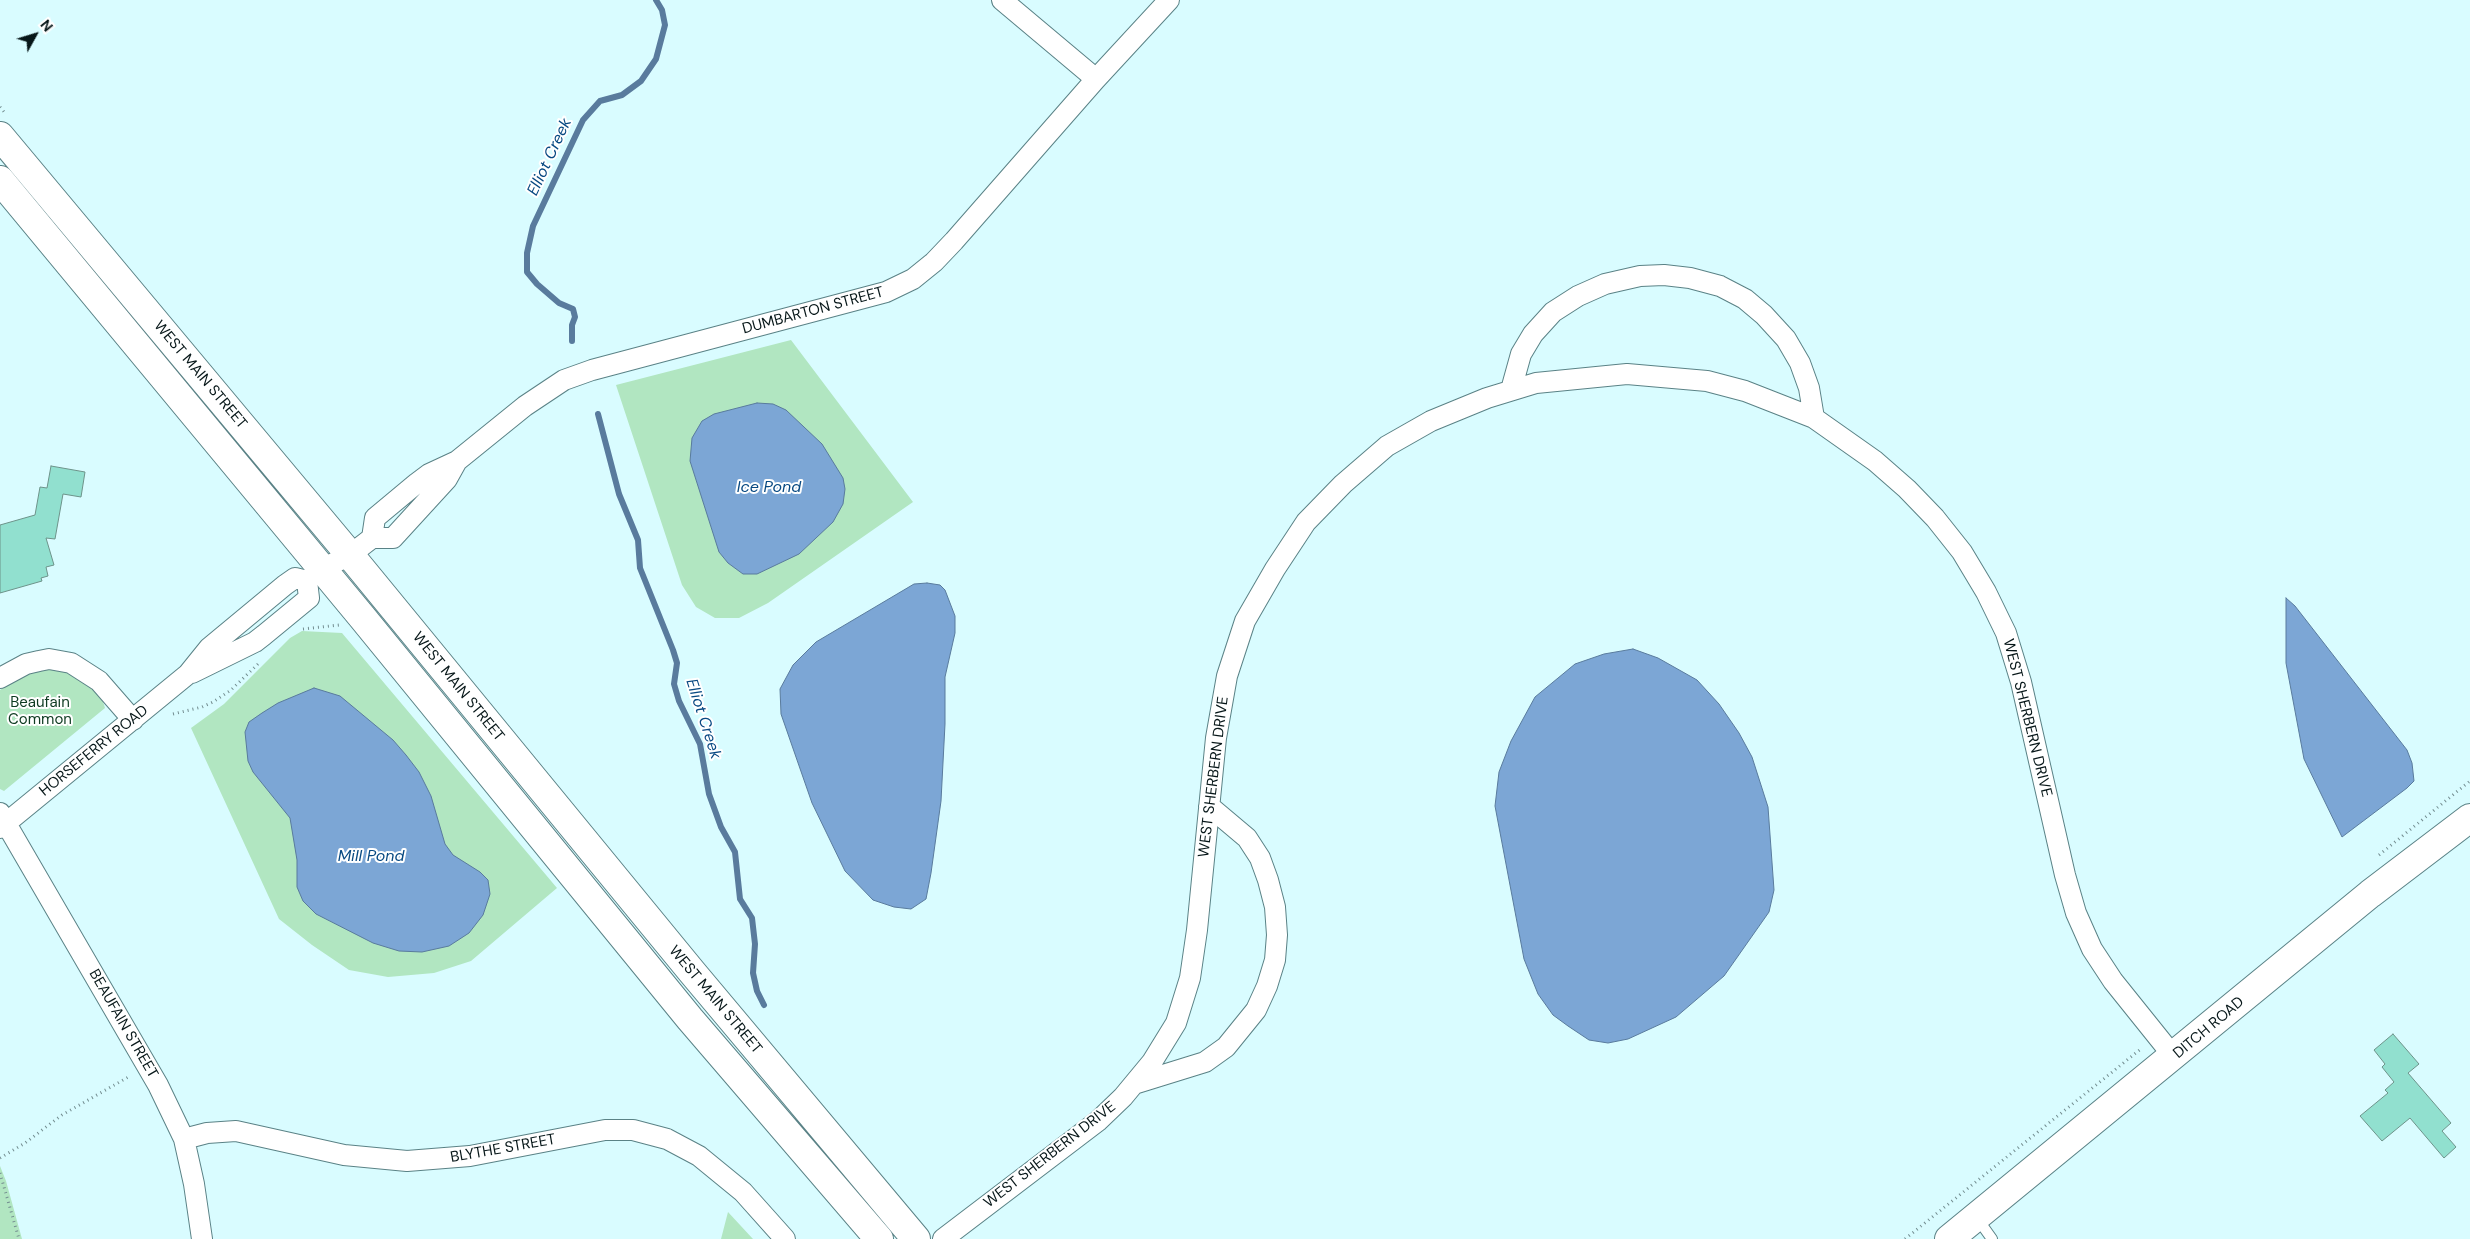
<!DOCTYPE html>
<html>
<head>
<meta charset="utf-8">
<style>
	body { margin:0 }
	#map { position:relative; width:2470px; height:1239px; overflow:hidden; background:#d9fcff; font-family:"DM Sans",sans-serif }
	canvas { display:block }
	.north { position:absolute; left:10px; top:10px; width:50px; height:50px; -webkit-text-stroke:4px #fff; paint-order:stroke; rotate:51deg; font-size:14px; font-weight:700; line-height:20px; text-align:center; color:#071719 }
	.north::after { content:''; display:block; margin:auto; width:18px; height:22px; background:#071719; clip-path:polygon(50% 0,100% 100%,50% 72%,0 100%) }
</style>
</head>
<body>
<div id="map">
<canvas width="2470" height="1239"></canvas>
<div class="north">N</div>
</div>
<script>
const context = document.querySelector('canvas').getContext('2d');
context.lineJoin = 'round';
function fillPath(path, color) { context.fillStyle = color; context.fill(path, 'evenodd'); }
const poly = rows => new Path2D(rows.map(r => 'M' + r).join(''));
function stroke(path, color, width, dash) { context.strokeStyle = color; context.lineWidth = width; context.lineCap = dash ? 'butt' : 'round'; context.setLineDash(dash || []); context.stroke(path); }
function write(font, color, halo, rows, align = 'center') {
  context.font = font + ' "DM Sans",sans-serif'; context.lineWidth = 4; context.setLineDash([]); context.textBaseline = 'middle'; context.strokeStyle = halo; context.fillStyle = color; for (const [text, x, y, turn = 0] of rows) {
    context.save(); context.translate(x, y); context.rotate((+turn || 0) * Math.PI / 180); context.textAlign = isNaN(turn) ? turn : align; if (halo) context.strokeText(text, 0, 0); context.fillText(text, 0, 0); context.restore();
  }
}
fillPath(poly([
	[791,340,913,502,768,603,739,618,715,618,696,607,682,585,616,385],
	[302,631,342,633,557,888,471,961,434,973,388,977,349,970,312,945,279,919,191,728,224,704,290,638],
	[53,668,71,672,101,695,105,708,4,791,0,789,0,690,12,681,36,670],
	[0,1166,6,1181,22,1239,0,1239],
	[728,1212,753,1239,721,1239]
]), '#b1e6c1');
const water = poly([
	[757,403,773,404,786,410,822,444,843,478,845,489,843,504,833,522,799,554,757,574,743,574,728,563,719,552,690,461,692,438,702,421,714,414,757,403],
	[927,583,940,585,945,590,955,616,955,633,945,677,945,724,941,801,931,873,926,899,911,909,894,907,873,900,845,871,812,803,781,714,780,689,793,665,816,642,914,584,927,583],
	[2286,598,2295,606,2407,750,2412,763,2414,781,2407,788,2342,837,2304,759,2286,663,2286,598],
	[1633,649,1658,658,1697,680,1719,704,1739,733,1752,757,1768,807,1774,890,1769,912,1724,976,1676,1017,1628,1039,1608,1043,1589,1040,1568,1026,1553,1015,1538,994,1524,959,1495,806,1499,772,1511,741,1535,697,1575,664,1604,654,1633,649],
	[314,688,340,696,393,740,406,755,419,772,431,796,445,844,453,855,480,872,488,880,490,894,483,915,469,933,449,946,422,952,399,951,373,943,316,914,303,901,297,887,297,860,290,818,253,772,248,761,245,732,249,722,262,713,278,703,314,688]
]);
fillPath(water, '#7ca6d5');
stroke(water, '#597b9d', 1);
stroke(poly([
	[572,341,572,325,575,317,573,309,559,303,537,284,527,272,527,253,533,226,583,120,600,101,622,95,641,81,656,59,665,25,662,10,656,0],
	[598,414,619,494,638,540,640,568,673,650,677,663,674,684,679,701,700,744,709,794,721,827,735,852,740,899,752,918,755,944,753,973,757,991,764,1005]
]), '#597b9d', 6);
const building = poly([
	[51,466,85,472,81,497,63,494,55,539,46,538,54,565,46,567,48,576,41,578,42,581,0,593,0,525,35,515,40,487,47,488,51,466],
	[2393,1034,2419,1064,2408,1073,2451,1123,2442,1131,2456,1147,2444,1158,2410,1118,2382,1141,2360,1116,2388,1093,2385,1090,2394,1082,2382,1067,2385,1064,2374,1050,2393,1034]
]);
fillPath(building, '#91e0cf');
stroke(building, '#6d938a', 1);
const lane = poly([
	[1977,1218,1992,1239]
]);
const street = poly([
	[1002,0,1096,79],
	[1511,390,1521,354,1533,334,1553,312,1578,296,1605,284,1640,276,1664,275,1690,278,1720,286,1745,299,1764,315,1786,339,1800,363,1809,388,1814,418],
	[372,538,393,538,447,479,457,461],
	[307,581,322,569,350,555,372,538,375,518,417,483,429,474,457,461,525,406,564,380,592,370,886,292,913,279,934,262,954,241,1096,79,1169,0],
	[192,673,255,642,264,635,309,598,307,581],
	[0,678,26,664,39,661,49,659,71,663,99,681,133,720],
	[0,813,158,1085,184,1139,194,1184,202,1239],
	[0,828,188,674,209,648,285,585,295,578,307,581],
	[1134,1084,1205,1062,1226,1047,1256,1010,1267,986,1275,960,1277,935,1275,907,1268,880,1260,858,1247,838,1209,806],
	[184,1139,207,1133,236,1131,344,1155,407,1161,470,1156,605,1130,633,1130,667,1139,699,1156,743,1192,785,1239],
	[943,1239,1098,1121,1123,1097,1152,1062,1176,1023,1190,978,1197,930,1216,738,1227,676,1245,621,1275,569,1306,522,1343,484,1387,446,1431,421,1487,398,1536,383,1627,374,1707,381,1745,391,1814,418,1875,461,1907,489,1935,518,1962,552,1986,592,2006,633,2021,682,2065,875,2076,913,2092,949,2113,981,2174,1057]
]);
const secondary = poly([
	[0,136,350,555,692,972,916,1239],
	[0,180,362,617,690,1019,879,1239],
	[1949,1239,2370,894,2470,818]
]);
stroke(lane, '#5a8286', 12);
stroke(street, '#5a8286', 22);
stroke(secondary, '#5a8286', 30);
stroke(poly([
	[0,107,5,113],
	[303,629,339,625],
	[173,714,202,707,213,702,231,690,258,664],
	[2379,855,2470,781],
	[0,1158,25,1143,62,1115,130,1076],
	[0,1173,19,1239],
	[1905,1239,2142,1048]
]), '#738d90', 3, [1, 4]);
stroke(lane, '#fff', 10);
stroke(street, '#fff', 20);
stroke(secondary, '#fff', 28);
write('15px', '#071719', '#fff', [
	["DUMBARTON STREET",813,311,-15],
	["WEST MAIN STREET",200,375,50],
	["WEST MAIN STREET",458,687,51],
	["WEST SHERBERN DRIVE",2027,718,76],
	["HORSEFERRY ROAD",94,751,-39],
	["WEST SHERBERN DRIVE",1214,777,-83],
	["WEST MAIN STREET",715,1000,50],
	["BEAUFAIN STREET",123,1024,60],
	["DITCH ROAD",2209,1028,-40],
	["BLYTHE STREET",503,1149,-10],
	["WEST SHERBERN DRIVE",1050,1155,-38]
]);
write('15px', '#0e3b21', '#fff', [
	["Beaufain",40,703],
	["Common",40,720]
]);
write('italic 16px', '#084982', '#fff', [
	["Elliot Creek",550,157,-65],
	["Ice Pond",769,488],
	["Elliot Creek",703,719,72],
	["Mill Pond",371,857]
]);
</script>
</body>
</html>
